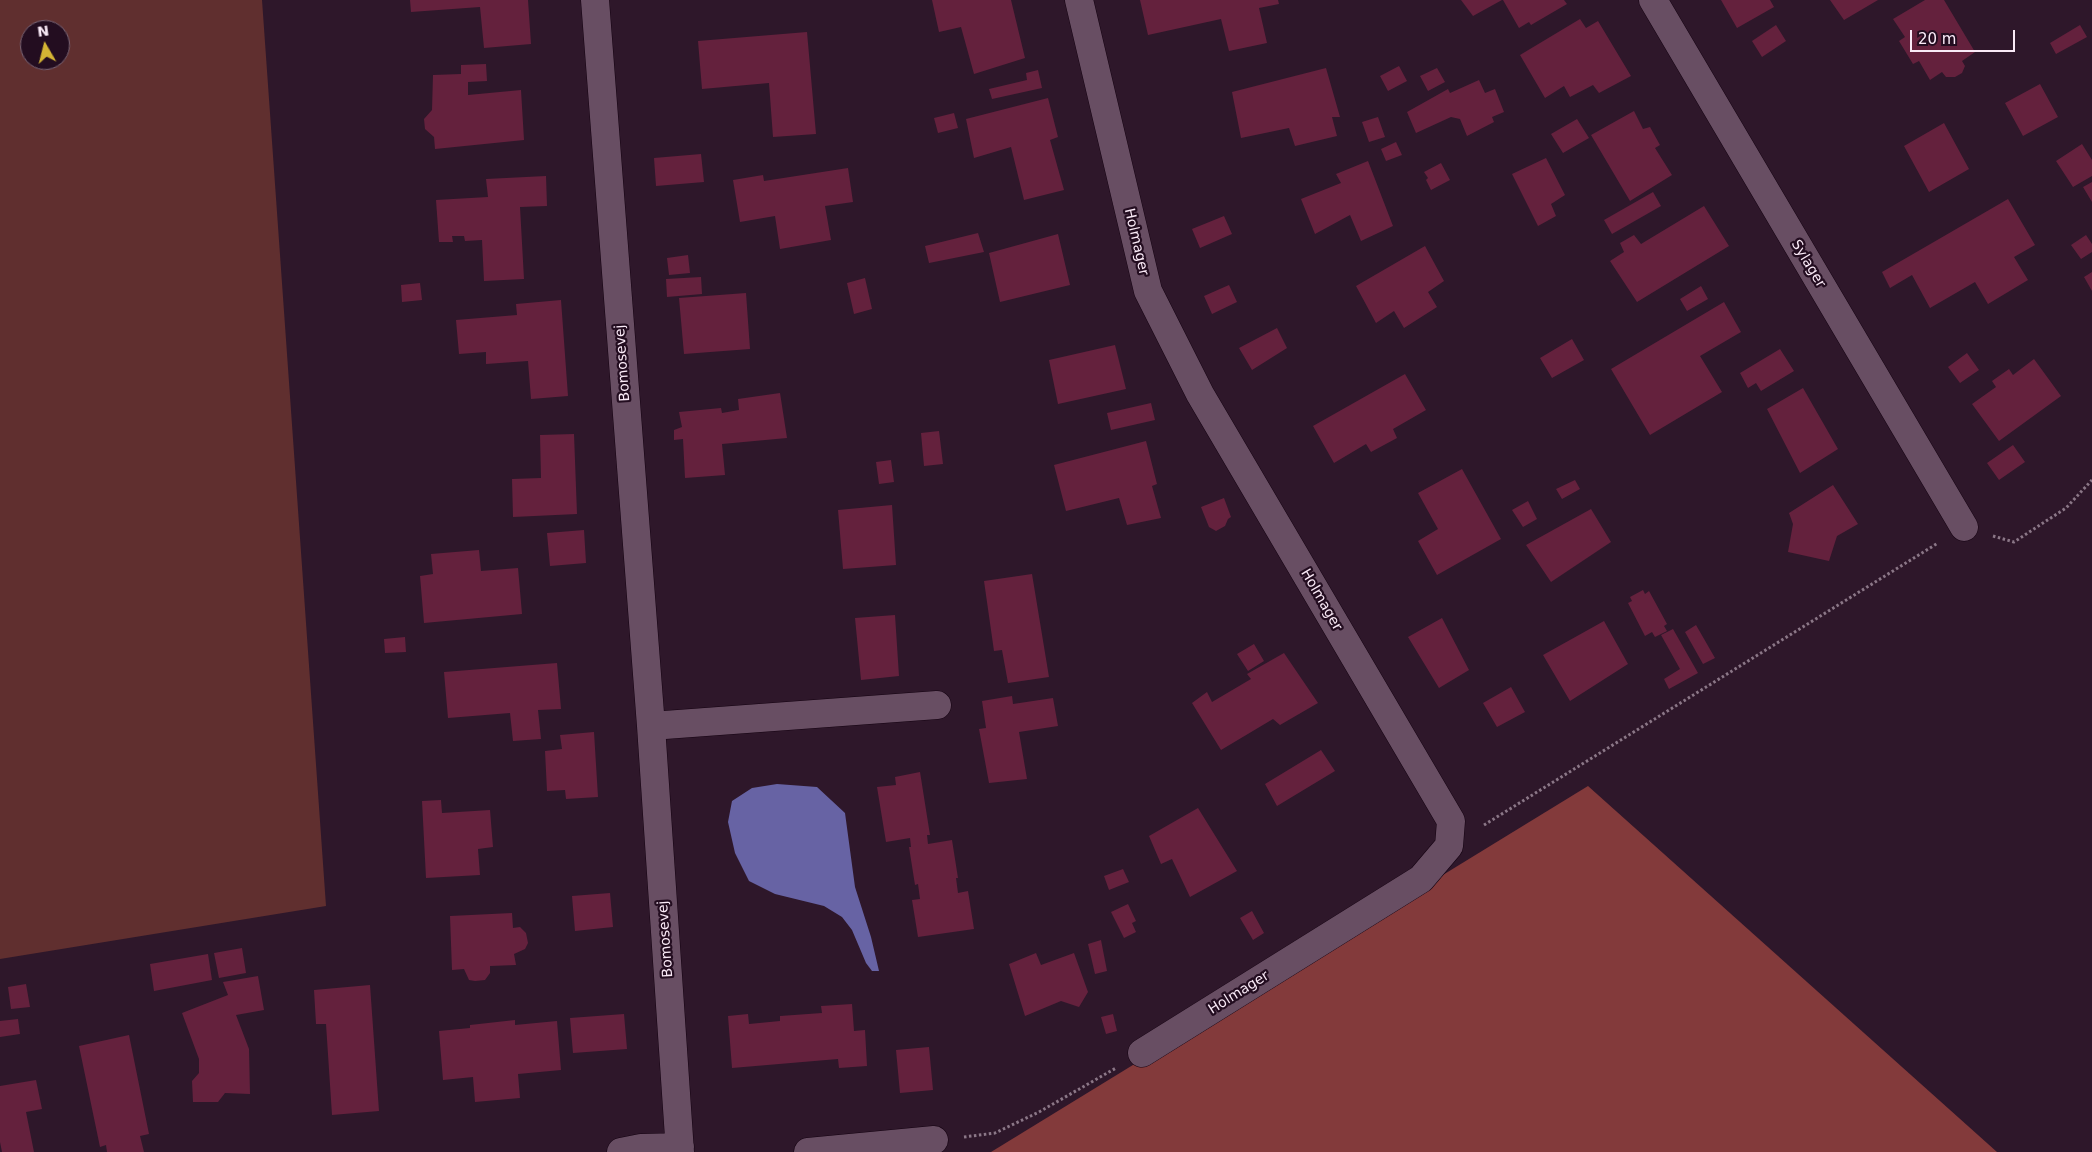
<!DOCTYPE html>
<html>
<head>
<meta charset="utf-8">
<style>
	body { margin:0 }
	#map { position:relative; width:2092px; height:1152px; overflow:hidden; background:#2e172a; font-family:"DejaVu Sans",sans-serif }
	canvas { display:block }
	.north { position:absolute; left:20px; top:20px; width:50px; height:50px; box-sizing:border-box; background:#230d20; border:1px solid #796576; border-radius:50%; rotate:352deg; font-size:14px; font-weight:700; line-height:20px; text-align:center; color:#faeaf7 }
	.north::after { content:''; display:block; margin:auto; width:18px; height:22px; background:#d5b534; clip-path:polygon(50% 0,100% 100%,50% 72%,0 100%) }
	.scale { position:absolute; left:1910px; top:30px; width:105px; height:22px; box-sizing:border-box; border:2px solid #faeaf7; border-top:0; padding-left:6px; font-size:15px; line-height:18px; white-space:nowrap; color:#faeaf7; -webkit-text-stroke:4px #230d20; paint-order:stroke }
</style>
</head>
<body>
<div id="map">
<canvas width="2092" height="1152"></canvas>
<div class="north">N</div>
<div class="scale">20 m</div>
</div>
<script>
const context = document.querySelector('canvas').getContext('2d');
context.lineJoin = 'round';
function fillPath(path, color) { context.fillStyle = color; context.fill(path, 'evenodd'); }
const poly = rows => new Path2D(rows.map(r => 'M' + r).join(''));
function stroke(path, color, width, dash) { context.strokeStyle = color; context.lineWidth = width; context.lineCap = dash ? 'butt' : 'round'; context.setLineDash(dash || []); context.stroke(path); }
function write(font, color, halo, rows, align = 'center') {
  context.font = font + ' "DejaVu Sans",sans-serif'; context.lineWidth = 4.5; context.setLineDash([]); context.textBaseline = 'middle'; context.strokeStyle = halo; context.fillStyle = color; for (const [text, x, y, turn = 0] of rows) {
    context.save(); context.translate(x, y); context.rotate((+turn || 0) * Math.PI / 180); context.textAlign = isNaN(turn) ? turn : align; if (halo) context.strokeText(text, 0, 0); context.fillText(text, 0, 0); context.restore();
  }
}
fillPath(poly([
	[0,0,262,0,326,906,0,959],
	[30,30,60,30,60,60,30,60]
]), '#602f2f');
fillPath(poly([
	[1588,786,1997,1152,991,1152]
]), '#833a3b');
fillPath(poly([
	[777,784,817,787,845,813,855,887,871,937,879,971,872,971,866,963,852,930,842,917,824,906,775,894,749,881,735,853,728,822,732,801,752,788]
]), '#6763a4');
fillPath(poly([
	[410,0,528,0,531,44,484,48,480,7,411,12],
	[932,0,1011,0,1025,58,974,74,961,27,939,32],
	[1140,0,1278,0,1279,4,1259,8,1267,43,1229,51,1221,19,1148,35],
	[1461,0,1502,0,1473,16],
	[1503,0,1564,0,1567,4,1531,25,1529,22,1519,28],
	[1721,0,1770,0,1774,7,1737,28],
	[1830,0,1878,0,1844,20],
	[1925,0,1944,0,1975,52,1962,61,1965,66,1962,73,1955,77,1946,77,1942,72,1930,80,1919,61,1913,64,1899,41,1905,37,1893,19],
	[1580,19,1586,28,1598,21,1631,76,1599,93,1593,85,1570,97,1564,86,1545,98,1520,55],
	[1776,25,1786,41,1762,57,1752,41],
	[2080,25,2087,37,2056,54,2050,43],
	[807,32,816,134,773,137,769,83,702,89,698,41],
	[486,64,487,81,468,82,468,95,521,90,524,140,435,149,434,137,425,129,424,119,432,110,433,75,461,74,461,65],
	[1399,66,1407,81,1388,91,1380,76],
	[1326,68,1340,117,1332,117,1337,136,1295,146,1289,128,1241,138,1232,92],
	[1437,68,1445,82,1428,91,1420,76],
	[1038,70,1042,88,992,99,989,89,1027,80,1026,73],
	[1479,80,1485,93,1495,89,1504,112,1492,117,1494,122,1467,136,1460,119,1451,117,1416,133,1407,112,1448,89,1450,93],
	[2040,84,2058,117,2023,136,2005,103],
	[1048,98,1058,137,1050,140,1064,190,1024,200,1011,147,974,158,966,119],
	[1634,111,1643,129,1650,127,1660,145,1655,148,1672,175,1630,201,1591,135],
	[954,113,958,128,938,133,934,118],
	[1378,117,1385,137,1369,142,1362,122],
	[1577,119,1589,138,1563,153,1551,134],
	[1944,123,1969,169,1929,192,1904,146],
	[1396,142,1402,155,1386,161,1381,149],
	[2082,144,2092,160,2092,176,2073,187,2056,161],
	[701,154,704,182,656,186,654,158],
	[1546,158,1565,195,1551,204,1556,216,1538,226,1512,174],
	[1368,161,1393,226,1361,241,1350,215,1315,234,1301,199,1341,183,1336,174],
	[1441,163,1450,180,1431,190,1426,180,1428,178,1424,172],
	[848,168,853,202,825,206,831,240,780,249,775,216,740,222,733,180,763,175,764,181],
	[546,176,547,206,520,207,524,279,484,281,482,240,465,241,464,236,452,236,453,242,439,242,436,200,488,197,486,179],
	[2092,182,2092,202,2083,187],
	[1653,192,1661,206,1612,234,1604,220],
	[2008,199,2035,245,2014,257,2028,280,1988,304,1975,282,1930,308,1912,275,1890,288,1882,272],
	[1704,206,1729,246,1637,302,1610,261,1624,252,1620,243,1634,235,1641,244],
	[1224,216,1232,234,1200,248,1192,229],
	[978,233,984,252,929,263,925,246],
	[1058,234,1070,285,1000,302,989,253],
	[2086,235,2092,244,2092,252,2081,259,2071,245],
	[1425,246,1444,281,1428,292,1437,307,1404,328,1394,311,1376,323,1356,286],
	[688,255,690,273,669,275,667,258],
	[2092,272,2092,291,2084,277],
	[701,277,702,294,667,297,666,279],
	[865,278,872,309,854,314,847,283],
	[420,283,422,300,402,302,401,285],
	[1229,285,1237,302,1212,314,1204,296],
	[1701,286,1708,299,1687,311,1680,299],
	[746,293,750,349,684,354,679,298],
	[561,300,568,396,531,399,528,361,486,364,486,352,459,354,456,320,517,315,516,304],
	[1724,302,1741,332,1700,356,1722,392,1650,435,1611,369],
	[1277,328,1287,348,1252,370,1239,348],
	[1572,339,1584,360,1552,378,1540,358],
	[1115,345,1126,389,1058,404,1049,360],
	[1780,349,1794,371,1761,391,1756,383,1748,388,1740,373],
	[1967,353,1979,370,1960,383,1948,367],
	[2034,359,2061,396,1999,441,1972,404,1996,387,1992,381,2009,369,2013,375],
	[1405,374,1426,410,1393,429,1397,438,1371,452,1366,444,1334,463,1313,426],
	[1803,388,1838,449,1800,473,1767,409],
	[780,393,787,438,722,444,725,475,685,478,683,439,674,440,674,430,682,427,679,412,721,408,722,413,739,410,738,399],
	[1151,403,1155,420,1111,430,1107,413],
	[939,431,943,464,924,466,921,433],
	[574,434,577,514,513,517,512,479,541,478,540,435],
	[1146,441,1157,484,1152,486,1161,518,1127,525,1119,498,1066,511,1054,465],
	[2013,445,2025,462,1999,480,1987,463],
	[891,460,894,482,879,484,876,462],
	[1462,469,1501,539,1437,575,1418,541,1438,529,1418,493],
	[1575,480,1580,489,1562,499,1556,489],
	[1833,485,1858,524,1837,536,1829,561,1788,552,1793,524,1789,513],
	[1224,498,1231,517,1228,519,1225,526,1216,531,1209,527,1201,507],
	[1528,501,1537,519,1523,527,1512,510],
	[892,505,896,565,843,569,838,510],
	[1591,509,1611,542,1551,582,1526,545],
	[584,530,586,563,550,566,547,533],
	[479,550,481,571,518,568,522,614,424,623,420,576,433,574,431,554],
	[1032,574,1049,677,1008,683,1002,650,994,651,984,581],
	[1643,590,1645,594,1649,591,1667,624,1664,626,1667,631,1655,637,1652,632,1645,636,1628,603,1632,601,1630,597],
	[895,615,899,676,861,680,855,618],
	[1442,618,1469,670,1439,688,1408,637],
	[1604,621,1628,664,1570,701,1543,655],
	[1696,625,1715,658,1703,664,1685,632],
	[1673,629,1698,673,1669,689,1664,679,1680,669,1661,635],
	[405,637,406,652,385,653,384,639],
	[1254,644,1264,661,1248,671,1237,654],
	[1284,653,1318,703,1280,725,1273,719,1221,750,1192,703,1207,692,1212,702,1251,679,1247,674],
	[557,663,561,709,538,710,541,739,513,741,510,713,448,718,444,672],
	[1511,687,1525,712,1497,727,1483,703],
	[1012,696,1013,704,1053,698,1058,726,1019,732,1027,779,989,783,979,729,986,728,982,701],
	[594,732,598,797,566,799,565,790,547,791,545,751,562,749,560,735],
	[1321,750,1335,771,1277,806,1265,784],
	[920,772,930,835,927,835,928,844,952,840,958,878,956,878,958,893,968,891,974,929,918,937,912,900,920,899,918,884,915,885,909,847,911,847,910,838,886,842,877,787,896,785,895,777],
	[441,800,442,813,490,810,493,847,478,849,480,875,426,878,422,801],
	[1198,808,1237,871,1190,897,1172,859,1161,864,1149,836],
	[1123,869,1129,882,1109,890,1104,876],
	[610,893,613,927,575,931,572,896],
	[1128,904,1136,921,1132,923,1136,932,1124,938,1111,912],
	[1252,911,1264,933,1253,940,1240,918],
	[512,913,513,928,520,927,526,933,528,943,525,949,514,954,516,965,490,966,490,973,485,980,475,981,469,980,464,969,452,970,450,916],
	[1101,940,1107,971,1095,974,1088,944],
	[242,948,246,973,219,978,214,953],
	[1036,953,1041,965,1074,953,1088,992,1079,1007,1061,1001,1025,1016,1009,964],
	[208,954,212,980,154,991,150,964],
	[258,976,264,1010,236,1015,249,1049,250,1094,225,1093,218,1102,193,1102,192,1081,199,1073,199,1059,182,1013,228,995,223,982],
	[26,984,30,1007,11,1009,8,987],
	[370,985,379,1111,332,1115,326,1024,316,1024,314,990],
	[852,1004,854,1031,865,1030,867,1066,839,1068,838,1059,732,1068,728,1016,748,1014,749,1024,780,1021,780,1016,822,1013,821,1006],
	[624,1014,627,1049,573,1053,570,1018],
	[1113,1014,1117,1031,1106,1034,1101,1017],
	[18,1019,20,1034,0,1037,0,1021],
	[515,1020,515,1025,557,1021,561,1070,518,1074,520,1098,475,1102,473,1077,443,1080,439,1031,470,1028,470,1025],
	[129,1035,149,1134,140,1136,144,1152,107,1152,106,1145,100,1147,79,1046],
	[929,1047,933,1090,900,1093,896,1050],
	[36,1080,42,1109,26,1112,34,1152,2,1152,0,1142,0,1086]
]), '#64213d');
const minor = poly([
	[595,0,651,726,680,1152],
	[1079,0,1148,291,1200,394,1451,821,1449,846,1421,879,1142,1053],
	[1653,0,1964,527],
	[651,726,937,705],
	[621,1152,641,1148,680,1147],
	[808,1152,934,1140]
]);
stroke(minor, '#150312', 29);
stroke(poly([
	[1993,536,2014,542,2066,508,2092,480],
	[1484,825,1938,543],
	[964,1137,995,1133,1039,1112,1116,1068]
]), '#8b7787', 3, [2.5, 2.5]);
stroke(minor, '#684e63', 28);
write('14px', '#faeaf7', '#230d20', [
	["Holmager",1136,242,77],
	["Sylager",1808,264,59],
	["Bomosevej",623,363,-94],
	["Holmager",1321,600,60],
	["Bomosevej",666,939,-94],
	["Holmager",1239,993,-32]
]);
</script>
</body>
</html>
